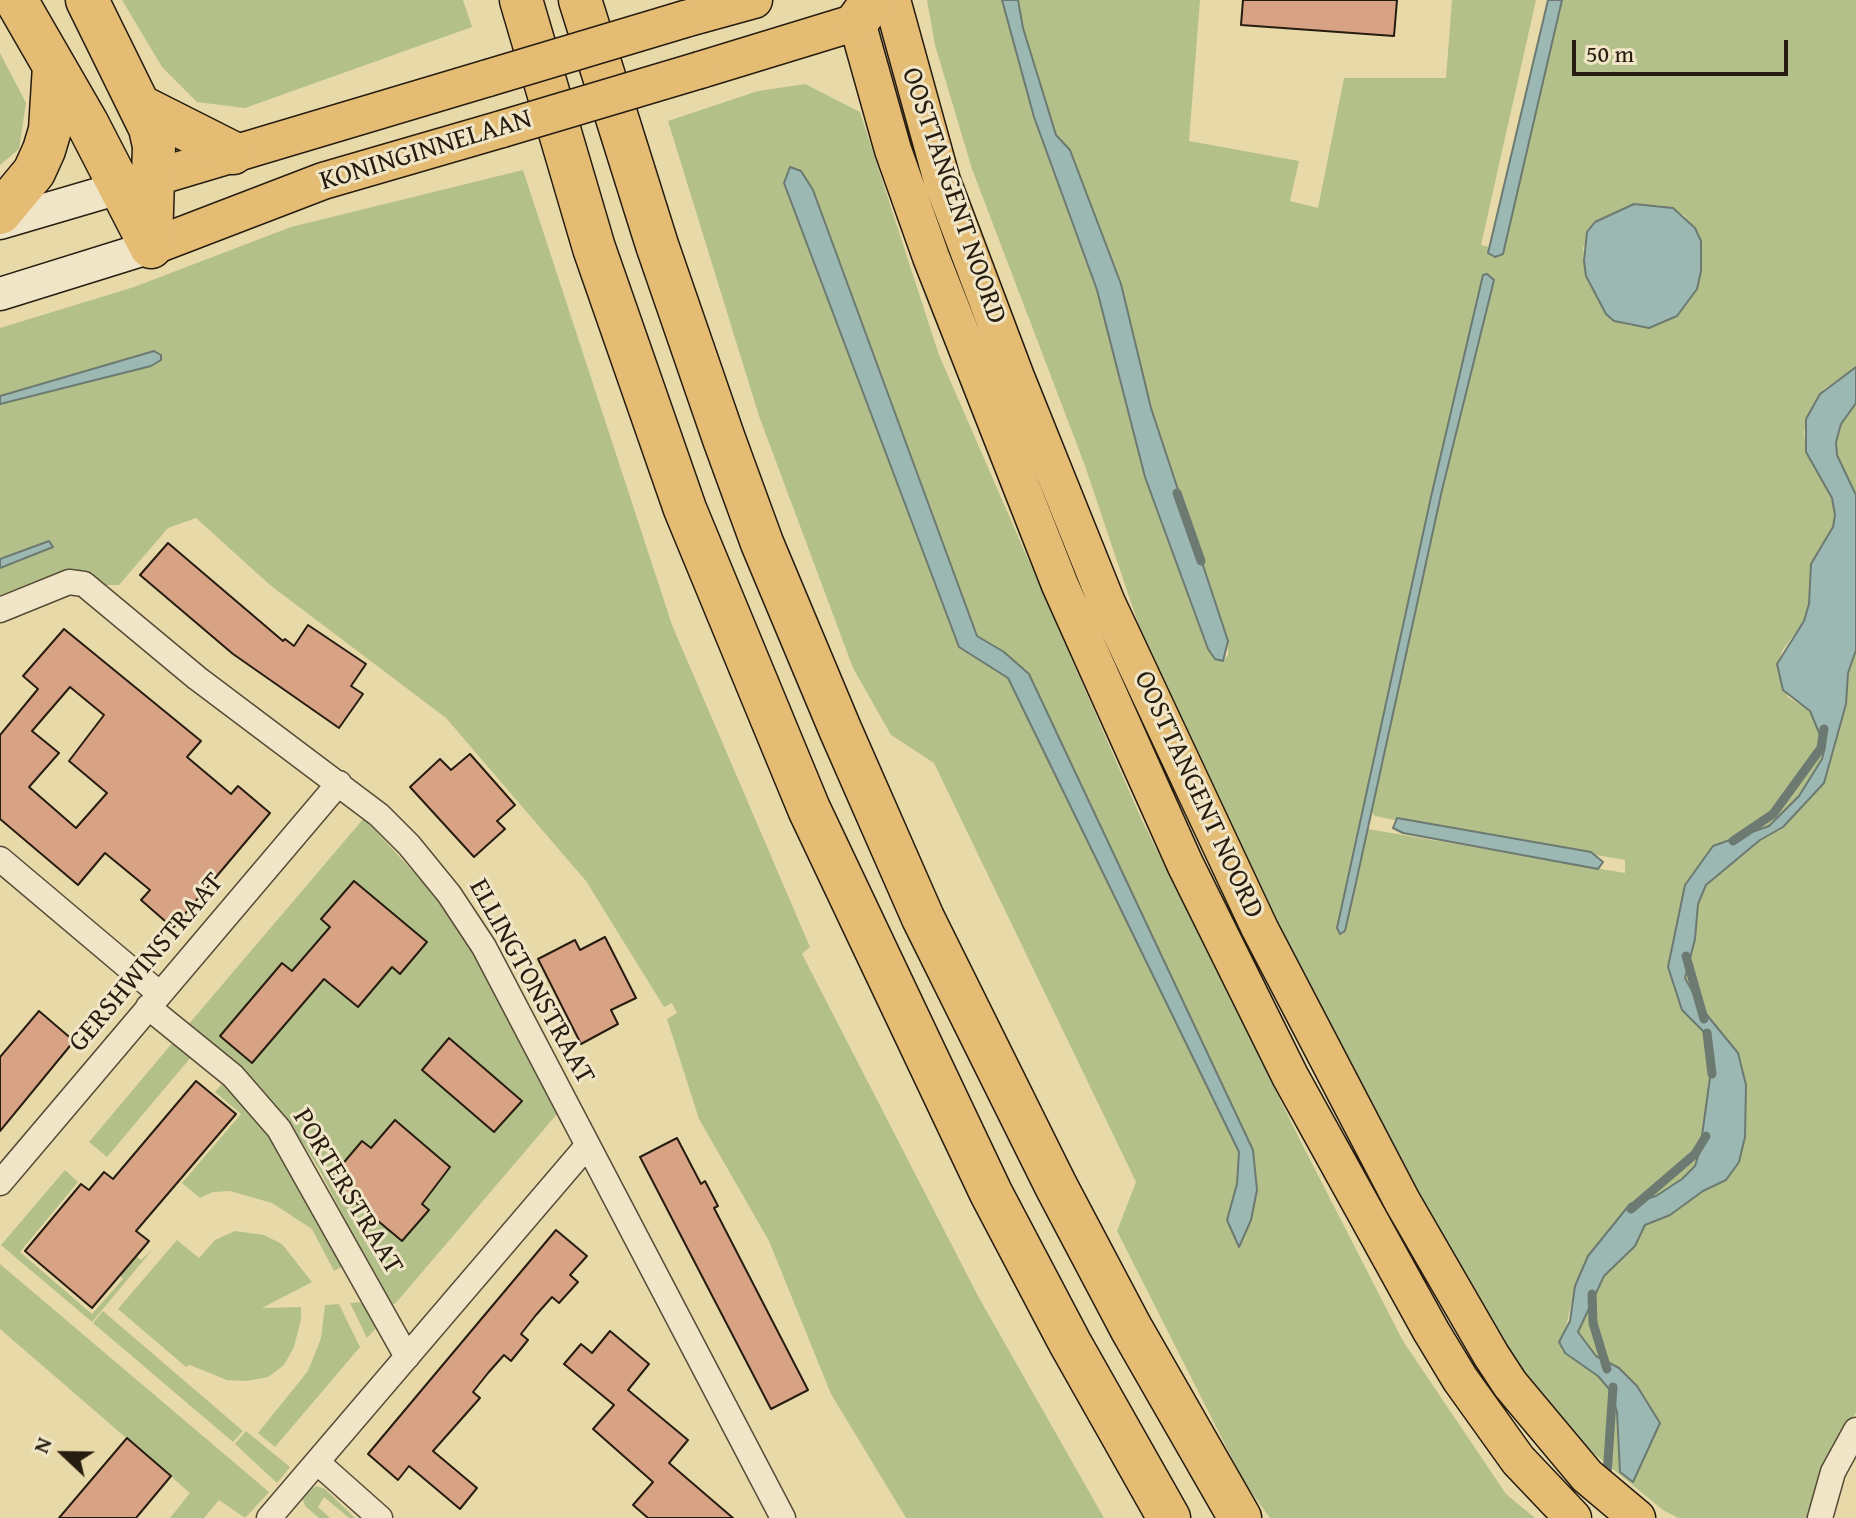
<!DOCTYPE html>
<html>
<head>
<meta charset="utf-8">
<style>
	body { margin:0 }
	#map { position:relative; width:1856px; height:1518px; overflow:hidden; background:#e8d9a9; font-family:"Gentium Book Plus",serif }
	canvas { display:block }
	.north { position:absolute; left:24px; top:1414px; width:80px; height:80px; -webkit-text-stroke:6px #f0e6c7; paint-order:stroke; rotate:292deg; font-size:22px; font-weight:700; line-height:32px; text-align:center; color:#261c0f }
	.north::after { content:''; display:block; margin:auto; width:28px; height:36px; background:#261c0f; clip-path:polygon(50% 0,100% 100%,50% 72%,0 100%) }
	.scale { position:absolute; left:1572px; top:40px; width:216px; height:36px; box-sizing:border-box; border:4px solid #261c0f; border-top:0; padding-left:10px; font-size:24px; line-height:28px; white-space:nowrap; color:#261c0f; -webkit-text-stroke:6px #f0e6c7; paint-order:stroke }
</style>
</head>
<body>
<div id="map">
<canvas width="1856" height="1518"></canvas>
<div class="north">N</div>
<div class="scale">50 m</div>
</div>
<script>
const context = document.querySelector('canvas').getContext('2d');
context.lineJoin = 'round';
function fillPath(path, color) { context.fillStyle = color; context.fill(path, 'evenodd'); }
const poly = rows => new Path2D(rows.map(r => 'M' + r).join(''));
function stroke(path, color, width, dash) { context.strokeStyle = color; context.lineWidth = width; context.lineCap = dash ? 'butt' : 'round'; context.setLineDash(dash || []); context.stroke(path); }
function write(font, color, halo, rows, align = 'center') {
  context.font = font + ' "Gentium Book Plus",serif'; context.lineWidth = 6; context.setLineDash([]); context.textBaseline = 'middle'; context.strokeStyle = halo; context.fillStyle = color; for (const [text, x, y, turn = 0] of rows) {
    context.save(); context.translate(x, y); context.rotate((+turn || 0) * Math.PI / 180); context.textAlign = isNaN(turn) ? turn : align; if (halo) context.strokeText(text, 0, 0); context.fillText(text, 0, 0); context.restore();
  }
}
fillPath(poly([
	[122,0,463,0,472,27,245,108,197,102,162,67],
	[927,0,1002,0,1034,117,1097,290,1145,477,1207,649,1215,659,1223,661,1228,655,1228,641,1151,408,1121,284,1070,150,1056,135,1023,28,1018,0,1200,0,1189,141,1299,161,1290,201,1318,208,1344,78,1446,78,1452,0,1536,0,1481,245,1490,247,1488,253,1495,257,1503,254,1562,0,1856,0,1856,367,1824,389,1804,431,1806,452,1832,498,1835,515,1833,527,1811,564,1809,604,1804,621,1782,651,1777,668,1788,697,1810,711,1825,747,1822,759,1799,796,1769,826,1713,846,1685,885,1668,967,1682,1010,1703,1031,1713,1056,1700,1150,1695,1166,1682,1179,1656,1196,1630,1204,1619,1220,1575,1286,1561,1350,1598,1376,1610,1390,1617,1412,1620,1473,1633,1482,1660,1423,1637,1386,1619,1368,1596,1356,1578,1332,1604,1276,1635,1246,1645,1225,1670,1215,1703,1191,1726,1180,1739,1162,1745,1137,1746,1085,1738,1053,1702,1009,1685,978,1695,939,1698,904,1706,884,1760,840,1783,827,1806,803,1846,704,1845,683,1856,650,1856,1413,1837,1438,1821,1470,1808,1518,1678,1518,1663,1510,1581,1443,1529,1379,1495,1329,1432,1220,1293,959,1149,656,1084,463,972,169,935,45],
	[1658,205,1684,215,1701,241,1701,271,1697,289,1631,326,1614,321,1606,314,1586,276,1583,247],
	[1487,274,1494,280,1442,490,1372,812,1375,816,1394,820,1625,860,1625,873,1368,829,1344,932,1337,928,1431,497,1483,275],
	[0,53,26,103,19,149,0,165],
	[805,84,860,112,939,355,1140,816,1301,1142,1403,1341,1506,1494,1535,1518,1270,1518,1244,1482,1117,1231,1136,1182,934,763,891,735,853,668,759,416,668,121,758,91],
	[813,190,977,636,1029,674,1256,1190,1239,1247,1227,1220,1237,1184,1239,1153,1008,677,959,647],
	[523,170,672,625,810,947,802,954,978,1296,1104,1518,906,1518,831,1394,769,1241,699,1119,667,1019,677,1013,672,1003,664,1007,586,881,446,718,270,585,196,518,168,528,119,585,103,585,84,572,56,574,0,597,0,404,151,366,161,360,150,352,0,396,0,328,134,287,291,227],
	[1856,403,1856,495,1837,455,1836,442,1841,424],
	[364,818,440,901,476,956,557,1114,395,1304,388,1303,319,1169,291,1125,257,1085,188,1025],
	[174,1041,192,1056,107,1157,89,1142],
	[223,1083,281,1148,345,1265,334,1271,312,1229,272,1203,230,1191,213,1192,200,1198,182,1183,241,1114,215,1092],
	[65,1170,78,1182,20,1252,92,1314,123,1279,120,1275,136,1256,141,1260,153,1249,92,1322,1,1245],
	[235,1231,264,1235,282,1244,312,1282,262,1308,301,1307,301,1319,294,1347,284,1365,268,1377,247,1381,227,1380,190,1365,186,1367,118,1309,177,1240,199,1258,215,1240],
	[0,1264,269,1492,245,1518,219,1500,204,1518,170,1518,190,1493,0,1329],
	[364,1302,377,1327,367,1338,350,1303],
	[339,1304,360,1347,275,1447,258,1433,308,1371,321,1338,325,1305],
	[103,1311,243,1431,233,1442,93,1323],
	[246,1431,290,1467,277,1483,235,1444],
	[316,1486,325,1489,355,1518,349,1518,324,1497,318,1507,330,1518,319,1518,305,1506,302,1497]
]), '#b4c08a');
const water = poly([
	[1002,0,1018,0,1023,28,1056,135,1070,150,1121,284,1151,408,1228,641,1223,661,1215,659,1208,649,1145,477,1097,290,1034,117,1002,0],
	[1548,0,1562,0,1503,254,1495,257,1488,253,1548,0],
	[790,167,801,171,813,190,977,636,1004,652,1029,674,1253,1150,1257,1190,1251,1220,1239,1247,1227,1220,1237,1184,1239,1152,1008,678,959,647,784,183,790,167],
	[1634,204,1673,208,1695,228,1701,241,1701,271,1697,289,1677,316,1649,328,1614,321,1606,314,1586,276,1584,261,1587,232,1595,222,1634,204],
	[1487,274,1494,280,1442,490,1355,887,1345,931,1340,934,1337,928,1431,497,1483,275,1487,274],
	[154,351,161,355,161,360,151,366,0,404,0,396,154,351],
	[1856,367,1856,403,1841,424,1836,442,1837,455,1856,495,1856,650,1848,673,1846,704,1824,783,1783,827,1760,840,1706,885,1698,904,1695,939,1685,978,1702,1009,1738,1053,1746,1085,1745,1137,1739,1162,1726,1180,1703,1191,1670,1215,1645,1225,1635,1246,1604,1276,1578,1332,1596,1356,1619,1368,1637,1386,1660,1423,1633,1482,1620,1472,1617,1412,1610,1390,1598,1376,1565,1353,1559,1342,1570,1321,1575,1286,1588,1256,1630,1204,1656,1196,1682,1179,1695,1166,1700,1150,1713,1056,1703,1031,1682,1010,1668,967,1685,885,1713,846,1769,826,1799,796,1822,759,1825,747,1810,711,1783,690,1777,664,1804,621,1809,604,1811,564,1833,527,1835,515,1832,498,1806,452,1806,419,1820,394,1856,367],
	[49,541,53,547,0,568,0,559,49,541],
	[1397,818,1591,852,1603,862,1598,869,1403,833,1393,828,1397,818]
]);
fillPath(water, '#9bb8b3');
stroke(water, '#6c7a71', 2);
stroke(poly([
	[1177,493,1201,561],
	[1733,841,1773,814,1821,748,1824,729],
	[1686,956,1704,1019],
	[1707,1033,1712,1074],
	[1631,1209,1695,1154,1706,1136],
	[1592,1294,1593,1323,1607,1369],
	[1607,1475,1613,1387]
]), '#6c7a71', 9);
const building = poly([
	[1243,0,1397,0,1394,36,1241,25,1243,0],
	[168,543,283,641,285,639,294,646,308,625,366,664,351,686,363,694,339,728,233,654,140,575,168,543],
	[64,629,201,741,187,757,231,794,238,786,270,813,173,928,141,900,150,890,105,853,78,885,0,819,0,735,38,689,23,676,64,629],
	[70,687,104,715,69,761,107,793,76,828,29,787,59,753,32,731,70,687],
	[470,754,515,805,497,821,505,829,474,857,410,787,440,759,451,770,470,754],
	[354,881,427,942,400,974,392,967,358,1007,324,979,252,1063,220,1036,282,963,292,971,330,927,321,919,354,881],
	[605,937,636,998,611,1010,618,1024,581,1044,538,959,575,940,580,950,605,937],
	[39,1011,74,1041,0,1131,0,1057,39,1011],
	[449,1038,522,1101,494,1132,422,1070,449,1038],
	[196,1081,236,1114,136,1231,149,1241,92,1308,25,1251,81,1184,89,1190,104,1172,113,1179,196,1081],
	[395,1120,450,1167,422,1204,429,1210,402,1241,329,1180,362,1141,371,1148,395,1120],
	[677,1138,701,1184,705,1181,718,1206,714,1208,808,1390,771,1409,640,1157,677,1138],
	[556,1230,587,1256,570,1275,578,1282,559,1303,552,1297,536,1315,521,1334,528,1340,511,1361,504,1355,488,1373,473,1392,480,1398,433,1451,477,1488,460,1509,409,1466,398,1480,368,1454,556,1230],
	[610,1331,649,1364,628,1390,688,1440,669,1463,733,1518,648,1518,633,1505,653,1482,593,1429,614,1405,564,1364,581,1344,592,1353,610,1331],
	[127,1438,171,1476,136,1518,59,1518,127,1438]
]);
fillPath(building, '#d8a285');
stroke(building, '#261c0f', 2);
const minor = poly([
	[0,610,69,582,84,584,197,678,379,815,409,845,449,894,484,947,783,1518],
	[0,859,160,994],
	[148,1007,233,1076,279,1129,407,1357],
	[0,1183,339,783],
	[317,1462,380,1518],
	[269,1518,587,1146],
	[1820,1518,1833,1472,1856,1430]
]);
const secondary = poly([
	[0,223,143,181],
	[0,294,151,247]
]);
const primary = poly([
	[892,0,942,181,1016,377,1107,603,1260,929,1402,1201,1491,1355,1510,1384,1587,1476,1637,1518],
	[685,19,754,0],
	[700,70,857,22,893,150,931,257,1060,585,1185,864,1290,1076,1431,1331,1460,1379,1518,1460,1573,1518],
	[153,178,488,78],
	[151,247,323,181,502,129]
]);
const motorway = poly([
	[16,0,87,123,151,247],
	[87,0,150,128,154,146,151,242],
	[521,0,594,248,685,509,809,809,991,1193,1070,1343,1169,1518],
	[580,0,657,245,724,439,762,543,840,729,923,918,1056,1186,1131,1328,1240,1518],
	[857,22,873,0],
	[140,106,233,153],
	[0,213,34,172,44,150,50,130,54,66]
]);
stroke(minor, '#564b36', 27);
stroke(secondary, '#261c0f', 35);
stroke(primary, '#261c0f', 39);
stroke(motorway, '#261c0f', 45);
stroke(minor, '#f0e6c7', 24);
stroke(secondary, '#f0e6c7', 32);
stroke(primary, '#e4bc74', 36);
stroke(motorway, '#e4bc74', 42);
const primaryBridge = poly([
	[488,78,685,19],
	[502,129,700,70]
]);
stroke(primaryBridge, '#261c0f', 39, []);
stroke(primaryBridge, '#e4bc74', 36);
write('28px', '#261c0f', '#f0e6c7', [
	["KONINGINNELAAN",426,151,-17],
	["OOSTTANGENT NOORD",953,196,71],
	["OOSTTANGENT NOORD",1198,795,65],
	["GERSHWINSTRAAT",147,963,-50],
	["ELLINGTONSTRAAT",531,982,61],
	["PORTERSTRAAT",347,1192,59]
]);
</script>
</body>
</html>
